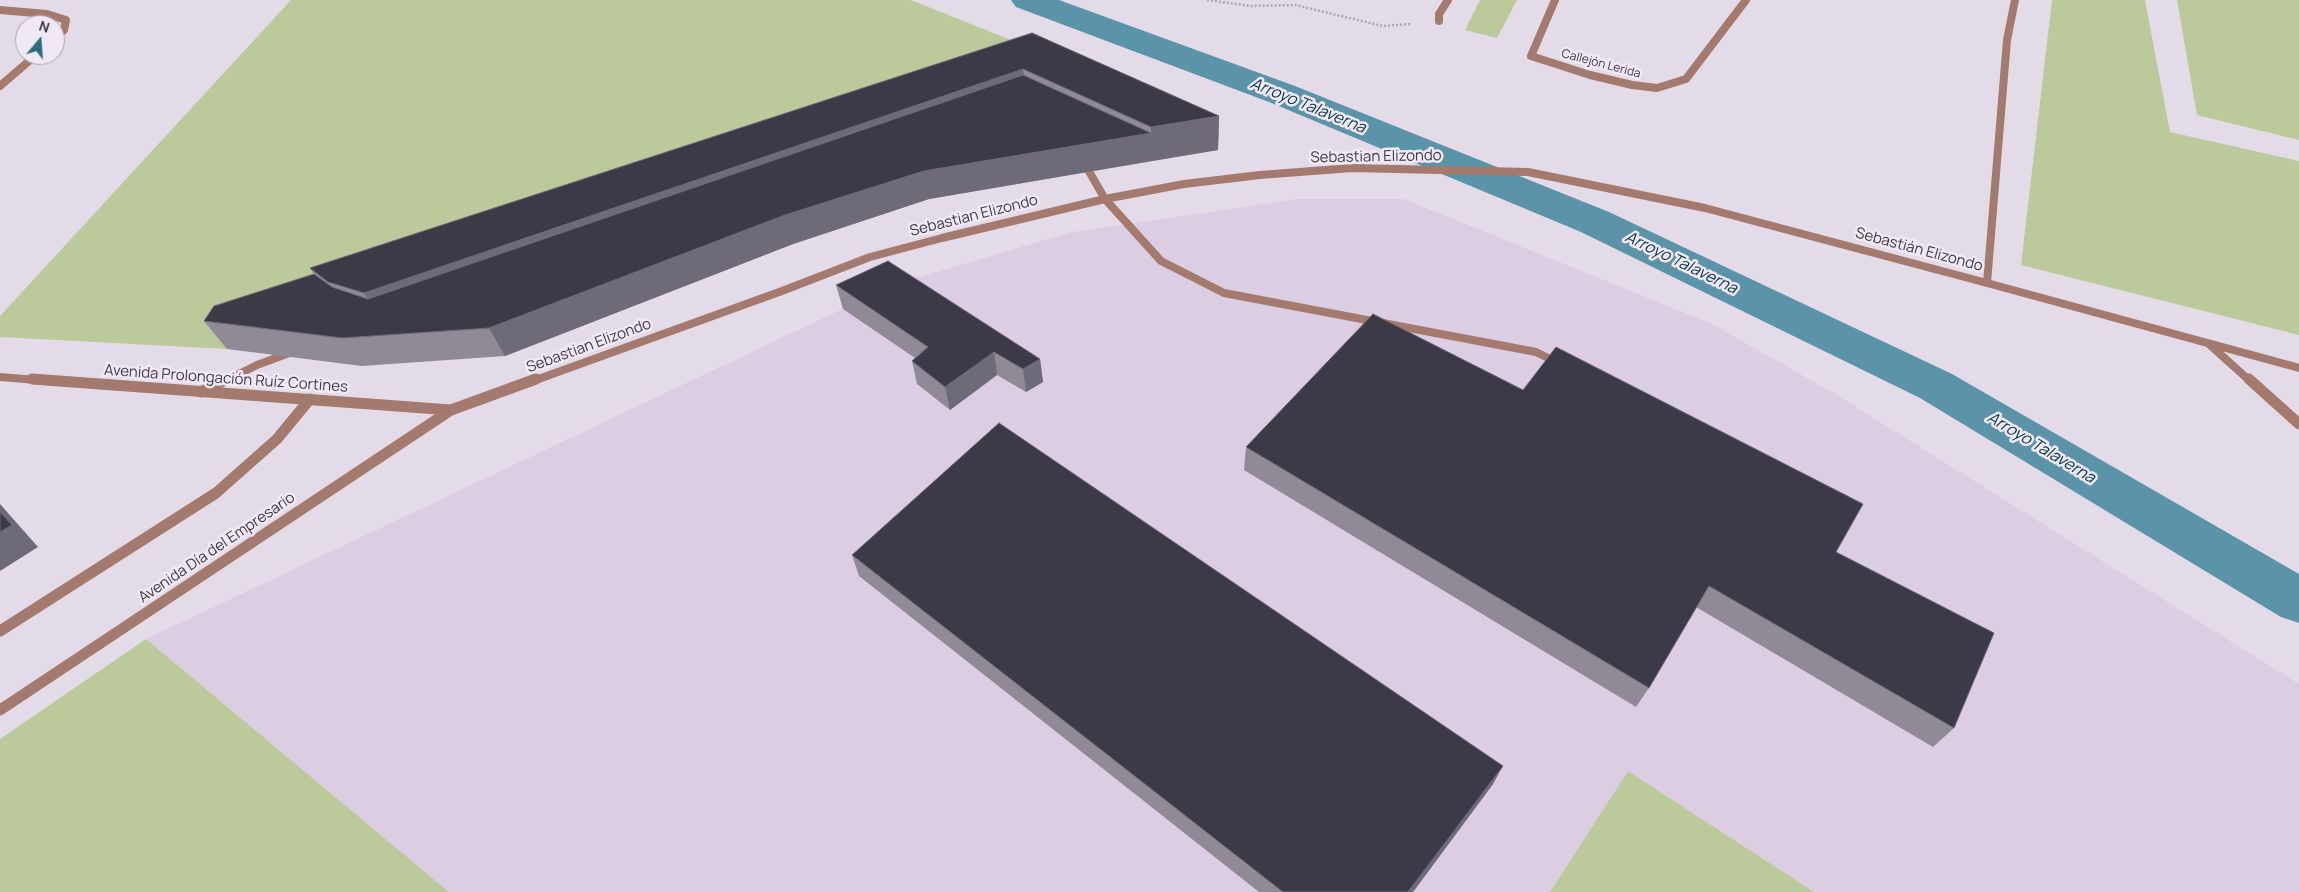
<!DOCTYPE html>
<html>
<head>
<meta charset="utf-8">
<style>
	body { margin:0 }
	#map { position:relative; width:2299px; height:892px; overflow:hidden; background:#e4dbe8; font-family:Manrope,sans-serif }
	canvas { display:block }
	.north { position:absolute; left:15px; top:15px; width:50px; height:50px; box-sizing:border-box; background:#f1e8f5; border:1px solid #aaa3ad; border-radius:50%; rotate:18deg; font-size:14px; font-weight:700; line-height:20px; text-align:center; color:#3f3b40 }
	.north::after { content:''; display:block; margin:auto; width:18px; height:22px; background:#27707b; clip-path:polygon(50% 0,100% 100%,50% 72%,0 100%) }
</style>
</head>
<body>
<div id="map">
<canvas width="2299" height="892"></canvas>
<div class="north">N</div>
</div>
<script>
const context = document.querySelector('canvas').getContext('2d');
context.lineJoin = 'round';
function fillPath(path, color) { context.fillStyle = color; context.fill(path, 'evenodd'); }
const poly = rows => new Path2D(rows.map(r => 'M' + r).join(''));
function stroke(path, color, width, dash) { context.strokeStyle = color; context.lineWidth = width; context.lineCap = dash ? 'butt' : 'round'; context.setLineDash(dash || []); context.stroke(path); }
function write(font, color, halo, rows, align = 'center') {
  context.font = font + ' Manrope,sans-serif'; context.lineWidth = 5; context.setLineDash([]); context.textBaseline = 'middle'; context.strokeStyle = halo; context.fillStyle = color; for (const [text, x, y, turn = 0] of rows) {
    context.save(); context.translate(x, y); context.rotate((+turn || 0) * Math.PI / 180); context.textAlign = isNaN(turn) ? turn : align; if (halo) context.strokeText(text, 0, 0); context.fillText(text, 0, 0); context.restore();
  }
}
fillPath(poly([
	[1298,199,1404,199,1710,323,1832,392,2299,684,2299,892,1814,892,1628,771,1550,892,449,892,146,639,893,285,1072,232]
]), '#dccee2');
fillPath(poly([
	[291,0,911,0,1056,58,227,349,0,337,0,316],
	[1480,0,1517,0,1497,38,1465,30],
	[2052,0,2145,0,2170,132,2299,161,2299,335,2021,265],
	[2177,0,2299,0,2299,140,2197,115],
	[146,639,449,892,0,892,0,739],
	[1628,771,1814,892,1550,892]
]), '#bcc99a');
fillPath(poly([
	[1011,0,1059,0,1295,86,1609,212,1952,374,2299,574,2299,623,2281,617,1920,398,1581,232,1269,102,1016,7,1011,0]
]), '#5b93a9');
stroke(poly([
	[1207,0,1251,6,1295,5,1383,26,1411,24]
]), '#aea7b1', 2.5, [2, 2]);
stroke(poly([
	[0,10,47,14,66,20,64,30,55,38],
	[0,86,36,55],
	[1083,161,1105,199,1161,261,1224,293,1536,352,1558,363],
	[225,381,257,365,292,352]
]), '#a4796e', 8);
stroke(poly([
	[201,392,227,379],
	[0,631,216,493,277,439,310,399]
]), '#a4796e', 11);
stroke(poly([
	[1555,0,1531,56,1590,75,1632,85,1657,88,1686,79,1746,0],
	[1439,21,1439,14,1448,0],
	[1987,283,2299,368],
	[2210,345,2250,381]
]), '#a4796e', 8);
stroke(poly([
	[2249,379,2299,424]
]), '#a4796e', 11);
stroke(poly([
	[0,377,49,381],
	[533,381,782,291,870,257,942,238,1105,199,1184,184,1260,175,1352,168,1528,172,1705,208,1987,283,2007,40,2015,0]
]), '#a4796e', 8);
stroke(poly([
	[32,379,451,410],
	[0,710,451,410,536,379]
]), '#a4796e', 11);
fillPath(poly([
	[1032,33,1219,116,1218,150,929,199,793,244,505,356,362,366,227,349,204,321,314,274,310,268],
	[836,285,1040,359,1043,382,1026,392,997,375,950,410,917,384,912,361,915,358,843,309],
	[1246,447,1836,552,1954,728,1933,747,1696,607,1649,688,1636,707,1244,470],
	[852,555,1493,784,1413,892,1259,892,859,576]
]), '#908a97');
fillPath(poly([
	[1023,69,1026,103,387,327,364,293],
	[1219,116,1218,150,1151,161,1151,127],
	[1151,133,1151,161,929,199,793,244,505,356,489,328,785,215,924,171],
	[994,352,997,375,950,410,945,387],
	[1040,359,1043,382,1026,392,1023,369],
	[0,504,38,547,0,571],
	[1503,766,1493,784,1413,892,1408,892]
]), '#6e6a77');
const building = poly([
	[1032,33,1219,116,1151,127,1023,69,364,293,328,282,310,268,1032,33],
	[1023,75,1151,133,924,171,785,215,489,328,342,338,204,321,214,306,314,274,332,287,368,299,1023,75],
	[888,261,1040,359,1023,369,994,352,945,387,912,361,928,347,836,285,888,261],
	[1373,314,1523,390,1556,347,1863,504,1836,552,1994,633,1954,728,1709,586,1649,688,1246,447,1373,314],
	[999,423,1503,766,1408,892,1283,892,852,555,999,423],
	[0,512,12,525,0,532,0,512]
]);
fillPath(building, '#3c3a46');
stroke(building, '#6e6a77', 1);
write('12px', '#3f3b40', '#f1e8f5', [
	["Callejón Lerida",1601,64,15]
]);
write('15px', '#3f3b40', '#f1e8f5', [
	["Sebastian Elizondo",1376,157,-1],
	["Sebastian Elizondo",974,216,-14],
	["Sebastián Elizondo",1919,250,15],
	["Sebastian Elizondo",589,346,-20],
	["Avenida Prolongación Ruíz Cortines",226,379,4],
	["Avenida Día del Empresario",217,548,-34]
]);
write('italic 16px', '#04394a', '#f1e8f5', [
	["Arroyo Talaverna",1308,106,22],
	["Arroyo Talaverna",1681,263,26],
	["Arroyo Talaverna",2041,448,31]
]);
</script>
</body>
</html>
